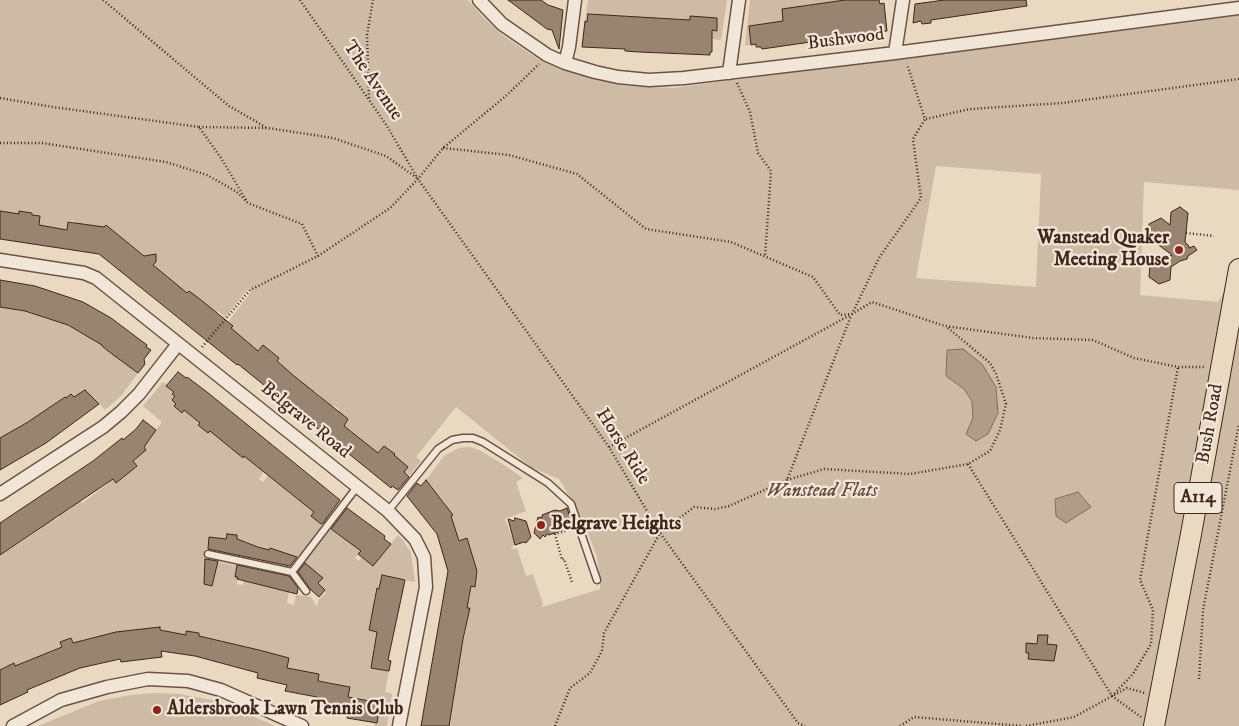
<!DOCTYPE html>
<html>
<head>
<meta charset="utf-8">
<style>
	body { margin:0 }
	canvas { display:block; background:#ead9c1 }
</style>
</head>
<body>
<canvas width="1239" height="726"></canvas>
<script>
const context = document.querySelector('canvas').getContext('2d');
context.lineJoin = 'round';
function fillPath(path, color) { context.fillStyle = color; context.fill(path, 'evenodd'); }
const poly = rows => new Path2D(rows.map(r => 'M' + r).join(''));
function stroke(path, color, width, dash) { context.strokeStyle = color; context.lineWidth = width; context.lineCap = dash ? 'butt' : 'round'; context.setLineDash(dash || []); context.stroke(path); }
function write(font, color, halo, rows, align = 'center') {
  context.font = font + ' "IM FELL DW Pica",serif'; context.lineWidth = 4.5; context.setLineDash([]); context.textBaseline = 'middle'; context.strokeStyle = halo; context.fillStyle = color; for (const [text, x, y, turn = 0] of rows) {
    context.save(); context.translate(x, y); context.rotate((+turn || 0) * Math.PI / 180); context.textAlign = isNaN(turn) ? turn : align; if (halo) context.strokeText(text, 0, 0); context.fillText(text, 0, 0); context.restore();
  }
}
fillPath(poly([
	[0,0,468,0,483,17,501,34,538,59,551,65,578,75,627,86,673,88,1239,14,1239,190,1144,182,1140,295,1218,302,1239,268,1239,726,449,726,451,710,440,635,464,639,470,608,445,604,468,602,471,586,475,587,478,571,468,569,473,556,467,539,459,541,453,523,444,525,443,523,453,515,445,505,446,504,426,480,444,456,459,448,470,447,479,450,501,463,523,478,516,482,526,511,505,519,515,545,511,547,513,549,517,548,526,576,533,574,543,604,542,607,600,589,600,577,597,557,588,533,574,504,559,479,532,468,456,407,416,457,421,461,409,476,404,472,408,467,403,463,389,461,394,454,384,446,378,453,344,426,348,419,338,411,339,409,334,405,328,412,320,407,325,400,315,391,313,392,293,378,295,376,280,364,275,370,272,367,279,358,263,345,253,357,230,330,232,326,228,322,251,292,249,288,208,338,224,316,218,311,211,320,206,315,211,308,201,300,185,319,194,295,189,291,187,293,161,301,175,283,167,276,150,270,154,264,156,256,153,254,150,255,147,258,106,225,97,236,75,224,75,221,69,221,67,230,39,225,32,213,19,211,18,222,12,219,13,213,0,211],
	[936,166,1041,174,1036,287,916,278],
	[588,0,727,0,721,40,712,39,712,30,717,30,717,18,690,17,689,35,687,20,588,14,587,22,585,21],
	[750,0,845,0,834,2,828,20,826,3,805,5,809,31,782,9,784,25,768,23,749,26,751,45,745,45],
	[33,293,27,312,64,323,77,331,115,327,102,346,112,355,114,353,123,362,138,373,121,396,105,410,85,390,74,397,66,398,64,397,41,413,31,420,41,442,28,421,0,438,0,307,25,311,26,305],
	[163,382,174,392,172,394,175,396,172,400,176,404,174,406,182,413,189,405,200,423,198,425,208,433,212,429,248,429,232,449,243,458,245,455,264,471,259,479,263,482,268,475,315,512,311,516,321,524,327,516,328,517,298,558,270,548,269,550,249,543,237,541,237,535,227,534,226,539,209,537,208,549,205,549,204,584,212,586,218,562,237,566,235,576,238,577,237,584,243,585,245,570,277,589,289,592,287,603,294,605,296,595,311,597,317,607,319,599,325,594,325,590,319,583,322,578,302,561,328,528,341,537,343,535,361,551,355,558,359,561,364,553,373,566,398,535,403,540,411,553,415,582,382,575,379,589,377,588,374,601,400,607,399,609,374,605,369,630,390,634,374,648,371,668,389,671,385,692,392,694,387,726,374,726,375,722,377,722,380,703,348,697,349,687,320,681,318,693,316,692,319,674,287,668,289,658,264,652,256,662,259,650,235,644,196,650,199,633,187,631,186,635,170,632,161,634,160,627,118,632,107,641,105,635,83,640,84,646,75,649,71,638,60,642,62,647,51,651,53,656,50,666,44,654,20,664,22,680,14,663,0,670,0,537,9,550,40,529,39,527,52,521,43,508,45,507,55,520,59,517,58,515,71,509,70,507,80,500,82,503,109,483,99,469,101,468,111,481,127,467,131,471,137,466,133,461,146,450,143,446,162,422,143,406],
	[154,693,179,694,213,700,232,707,275,726,38,726,99,701,130,695]
]), '#cdbba5');
const water = poly([
	[963,349,982,364,996,387,998,413,988,434,976,441,966,434,973,418,972,401,964,389,946,376,947,350,963,349],
	[1078,492,1091,507,1066,523,1056,516,1055,499,1078,492]
]);
fillPath(water, '#b19c89');
stroke(water, '#846d5d', 1);
const building = poly([
	[508,0,541,0,548,5,563,10,559,49,552,30,547,29,508,0],
	[845,0,879,0,880,4,884,3,887,31,762,49,761,47,756,47,756,44,751,45,749,26,783,21,782,9,845,0],
	[944,0,1026,0,1027,6,931,20,931,23,922,24,921,21,913,23,915,4,944,0],
	[588,14,690,20,690,16,717,18,717,31,712,30,712,52,710,52,710,55,639,52,625,51,625,49,582,47,585,21,587,22,588,14],
	[1180,207,1188,213,1185,242,1189,246,1189,248,1194,246,1197,250,1188,256,1187,259,1180,261,1171,267,1170,280,1159,284,1149,277,1150,264,1172,255,1148,237,1149,224,1161,218,1170,225,1171,212,1180,207],
	[0,211,19,214,19,211,32,213,32,215,40,216,39,225,67,230,68,222,104,227,106,225,144,256,156,254,156,262,153,265,187,293,189,291,201,300,233,326,231,328,258,351,263,345,279,358,277,361,294,376,348,419,344,426,378,453,384,446,395,454,394,455,408,467,404,472,409,477,398,490,392,486,391,488,238,364,237,365,99,254,0,239,0,211],
	[0,280,35,286,83,302,111,318,147,345,146,347,151,350,144,359,145,364,138,373,108,351,102,346,102,345,68,325,25,311,0,307,0,280],
	[178,372,186,378,187,377,207,392,340,500,323,523,321,524,311,516,314,512,244,456,243,458,210,431,208,433,198,425,200,423,184,410,182,413,174,406,176,404,172,400,175,396,172,394,174,392,166,386,178,372],
	[85,390,99,404,46,443,0,470,0,438,28,422,65,397,66,398,71,394,74,397,85,390],
	[143,420,156,430,144,447,146,450,133,461,137,466,116,483,113,479,0,555,0,523,93,461,122,438,123,440,136,429,143,420],
	[426,480,453,515,451,516,459,541,467,538,477,571,475,587,471,586,467,608,470,608,463,639,449,726,421,726,448,571,437,534,407,496,417,483,421,486,426,480],
	[347,508,385,536,384,539,391,544,373,566,358,554,361,551,331,529,347,508],
	[567,508,573,526,566,527,563,530,549,535,547,534,545,537,543,535,540,539,534,533,538,517,542,518,542,515,555,510,560,511,567,508],
	[515,518,526,521,531,537,526,543,524,542,515,545,508,519,514,521,515,518],
	[227,534,237,535,237,539,258,547,269,550,270,548,297,557,290,566,208,549,209,537,226,539,227,534],
	[205,559,218,561,212,586,204,584,205,559],
	[305,563,323,578,318,583,325,590,319,597,311,590,298,572,305,563],
	[237,565,289,576,298,588,297,594,237,579,238,577,235,577,237,565],
	[382,575,405,580,388,660,391,661,389,671,371,668,377,632,369,630,377,588,379,589,382,575],
	[160,627,160,630,186,635,186,631,199,633,199,636,259,650,289,658,287,668,319,674,318,681,350,687,348,697,380,703,377,723,347,718,348,710,316,704,317,697,285,691,287,685,257,678,258,673,195,656,161,651,162,657,121,662,120,659,80,668,27,690,28,692,0,705,0,670,14,663,15,666,62,647,60,642,71,638,73,643,116,632,160,627],
	[1038,635,1048,635,1047,644,1057,645,1054,661,1028,659,1029,653,1026,653,1026,643,1037,644,1038,635]
]);
fillPath(building, '#998371');
stroke(building, '#41261b', 1);
const lane = poly([
	[388,511,438,449,452,440,463,438,473,438,483,442,548,483,571,504,597,580],
	[208,554,292,572,306,591],
	[292,572,357,487]
]);
const street = poly([
	[479,0,502,24,547,55,565,63,595,72,618,77,649,80,684,78,895,53,1239,8],
	[895,53,903,0],
	[565,63,569,47,575,0],
	[729,73,739,0],
	[0,260,84,273,96,278,388,511,415,539,424,557,426,587,399,726],
	[0,494,103,427,121,412,139,394,178,344],
	[13,726,61,700,107,687,148,679,188,681,221,690,302,726]
]);
const primary = poly([
	[1154,726,1191,534,1239,269]
]);
stroke(lane, '#6b5344', 9);
stroke(street, '#6b5344', 15);
stroke(primary, '#41261b', 22);
stroke(poly([
	[103,0,229,106,267,128],
	[300,0,387,126,418,179,609,447,660,533,798,723,805,726],
	[737,83,750,112,758,153,771,171,765,257],
	[0,98,53,107,199,127,221,158,246,200],
	[369,98,367,35,373,0],
	[926,119,970,109,1062,103,1239,79],
	[199,127,268,128,333,138,386,156,417,178],
	[0,143,42,143,166,162,207,175,237,192,248,203,302,224,318,256],
	[443,148,509,155,577,174,646,229,731,242,813,277,840,315,852,314,872,302,945,326,1033,338,1093,340,1134,358,1178,367,1205,367],
	[1186,233,1214,236],
	[202,347,250,290,318,256,390,208,418,179,443,148,507,95,539,64],
	[609,447,852,314,879,258,921,198,913,139,925,119,907,64],
	[968,464,1112,696,1141,717],
	[787,480,824,469,910,474,968,464,990,451,1000,430,1006,404,996,374,990,363,947,327],
	[572,529,555,534,562,560,564,559,572,582],
	[1199,679,1203,610,1239,424],
	[1112,696,1133,674,1151,644,1153,610,1140,580,1178,367],
	[555,726,570,688,590,673,602,651,604,633,660,533,694,507,715,509,729,506,787,480,851,316],
	[900,726,914,717,1022,726],
	[1026,726,1074,717,1127,688,1145,693]
]), '#41261b', 2.5, [1, 2.5]);
stroke(lane, '#f1e6d7', 6);
stroke(street, '#f1e6d7', 12);
stroke(primary, '#ead9c1', 20);
for (const [x, y, r, color] of [
	[1179,250,5,"#8f2418"],
	[541,525,5,"#8f2418"],
	[157,710,5,"#8f2418"]
]) { const dot = new Path2D(); dot.arc(x, y, r, 0, 2 * Math.PI); context.fillStyle = color; context.fill(dot); stroke(dot, '#f1e6d7', 2); }
for (const [x, y, w] of [
	[1198,498,48]
]) { const box = new Path2D(); box.roundRect(x - w / 2, y - 15.5, w, 31, 4); context.fillStyle = '#f1e6d7'; context.fill(box); stroke(box, '#41261b', 1); }
write('bold 18px', '#41261b', null, [
	["A114",1198,498]
]);
write('19px', '#41261b', '#f1e6d7', [
	["Bushwood",846,40,-7],
	["The Avenue",372,81,56],
	["Belgrave Road",305,421,39],
	["Bush Road",1211,424,-80],
	["Horse Ride",622,447,58]
]);
write('bold 19px', '#41261b', '#f1e6d7', [
	["Wanstead Quaker",1169,239,"right"],
	["Meeting House",1169,261,"right"],
	["Belgrave Heights",551,525],
	["Aldersbrook Lawn Tennis Club",167,710]
], 'left');
write('italic 19px', '#644b3e', '#f1e6d7', [
	["Wanstead Flats",822,492]
]);
</script>
</body>
</html>
